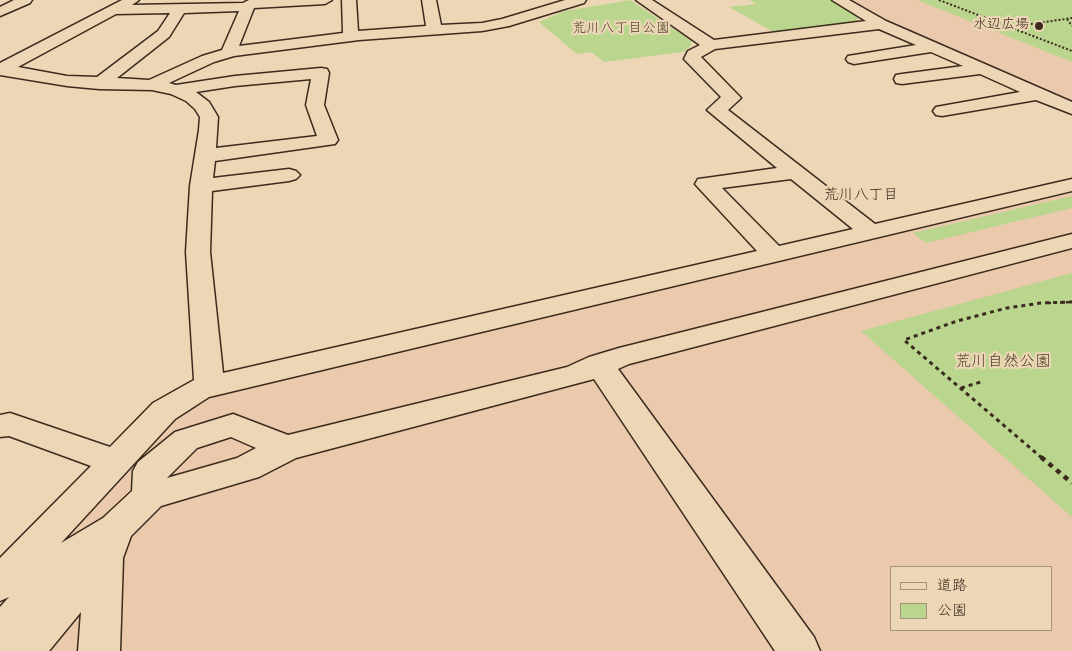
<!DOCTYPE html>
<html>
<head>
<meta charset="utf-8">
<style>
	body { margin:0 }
	#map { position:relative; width:1072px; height:651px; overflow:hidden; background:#edd6b5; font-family:Dekko,"Klee One",sans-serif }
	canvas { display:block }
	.legend { position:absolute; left:890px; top:566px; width:162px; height:65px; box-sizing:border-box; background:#edd6b5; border:1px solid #a69179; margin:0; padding:6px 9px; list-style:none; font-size:15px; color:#3b2a1e }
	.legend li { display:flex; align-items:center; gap:10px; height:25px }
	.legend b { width:25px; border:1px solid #a69179 }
</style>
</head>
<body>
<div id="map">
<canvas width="1072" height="651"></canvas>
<ul class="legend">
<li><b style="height:6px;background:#edd6b5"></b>道路</li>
<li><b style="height:14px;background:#bad58d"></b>公園</li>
</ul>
</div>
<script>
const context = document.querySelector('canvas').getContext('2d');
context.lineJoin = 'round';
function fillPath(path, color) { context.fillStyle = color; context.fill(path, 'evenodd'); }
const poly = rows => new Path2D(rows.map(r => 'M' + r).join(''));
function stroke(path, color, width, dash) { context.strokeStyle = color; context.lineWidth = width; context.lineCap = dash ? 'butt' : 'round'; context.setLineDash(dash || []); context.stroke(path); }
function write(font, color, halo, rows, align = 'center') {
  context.font = font + ' Dekko,"Klee One",sans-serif'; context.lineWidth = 4.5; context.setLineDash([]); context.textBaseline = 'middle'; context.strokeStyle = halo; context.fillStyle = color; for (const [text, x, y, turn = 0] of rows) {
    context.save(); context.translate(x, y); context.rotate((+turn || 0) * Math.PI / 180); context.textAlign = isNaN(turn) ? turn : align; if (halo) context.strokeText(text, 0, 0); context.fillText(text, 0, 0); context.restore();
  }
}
fillPath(poly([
	[848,0,1072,0,1072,104,891,24],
	[1072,193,1072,651,0,651,0,611,178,417,221,393],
	[891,567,1051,567,1051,630,891,630]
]), '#eac9ad');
fillPath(poly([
	[630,0,692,41,690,47,683,52,604,62,591,52,577,54,539,22,565,11],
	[750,0,831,0,858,17,856,22,775,33,729,7,756,4],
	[917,0,1072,0,1072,62],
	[1072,196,1072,208,926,243,913,233],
	[1072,273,1072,517,861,331]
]), '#bad58d');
const minor = poly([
	[14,0,32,0,30,3,0,16,0,7,14,0],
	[122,0,139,0,132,5,243,3,249,0,332,0,325,4,254,8,239,46,343,33,342,0,356,0,358,31,426,26,422,0,436,0,441,25,482,23,502,19,565,0,586,0,584,3,509,26,482,31,359,40,234,56,214,62,169,83,176,85,235,76,321,68,327,69,329,73,324,105,338,140,335,144,215,161,213,178,289,169,296,171,300,175,296,179,289,181,212,191,210,252,223,373,757,251,695,184,698,179,706,178,777,168,707,110,721,97,684,59,688,51,700,45,636,0,652,0,714,40,866,21,832,0,849,0,886,21,1072,102,1072,114,1036,100,942,116,936,115,933,111,936,107,1020,92,980,74,902,84,896,83,894,79,896,75,902,74,963,66,931,52,854,64,848,62,846,59,848,56,916,45,879,29,715,49,701,57,741,98,728,110,875,224,1072,179,1072,191,209,397,175,419,61,543,103,518,132,491,133,471,138,462,175,432,233,414,288,435,567,367,589,357,619,348,1072,234,1072,248,629,364,618,369,814,637,820,651,775,651,594,379,296,458,259,477,161,506,131,536,123,558,120,651,78,651,81,612,49,651,0,651,0,607,9,597,0,601,0,558,91,466,9,436,0,437,0,415,10,413,110,447,153,403,194,380,186,252,190,186,199,130,200,117,195,109,186,101,171,94,152,90,99,89,67,86,0,75,0,63,122,0],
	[239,11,222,50,202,56,149,80,117,78,169,37,184,13,239,11],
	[170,13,158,31,97,77,67,76,18,67,116,14,170,13],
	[311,79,306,105,317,136,216,148,218,117,209,102,196,92,235,86,311,79],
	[791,179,853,229,779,246,722,188,791,179],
	[231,437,256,448,237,458,167,478,197,448,231,437]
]);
stroke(minor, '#3b2a1e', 3);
stroke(poly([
	[939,0,1072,51],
	[1067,19,1072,26],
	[1011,27,1072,18]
]), '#3b2a1e', 2, [2, 2]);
stroke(poly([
	[1048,303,1072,302]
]), '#3b2a1e', 2.5, [3, 3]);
stroke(poly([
	[961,388,984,381],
	[1042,458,904,340,957,321,1007,308,1041,303,1072,302]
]), '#3b2a1e', 3, [4, 4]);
stroke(poly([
	[1041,457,1072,483]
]), '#3b2a1e', 4.5, [5, 5]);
fillPath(minor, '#edd6b5');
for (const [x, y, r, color] of [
	[1039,26,5,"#3b2a1e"]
]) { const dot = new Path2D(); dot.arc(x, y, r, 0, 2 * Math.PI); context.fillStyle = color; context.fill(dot); stroke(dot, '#edd6b5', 2); }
write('14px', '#3b2a1e', '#edd6b5', [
	["水辺広場",1029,26]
], 'right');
write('14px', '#4e442f', '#edd6b5', [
	["荒川八丁目公園",621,30]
]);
write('15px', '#3b2a1e', '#edd6b5', [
	["荒川八丁目",861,197]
]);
write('16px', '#4e442f', '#edd6b5', [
	["荒川自然公園",1003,364]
]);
</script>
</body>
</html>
